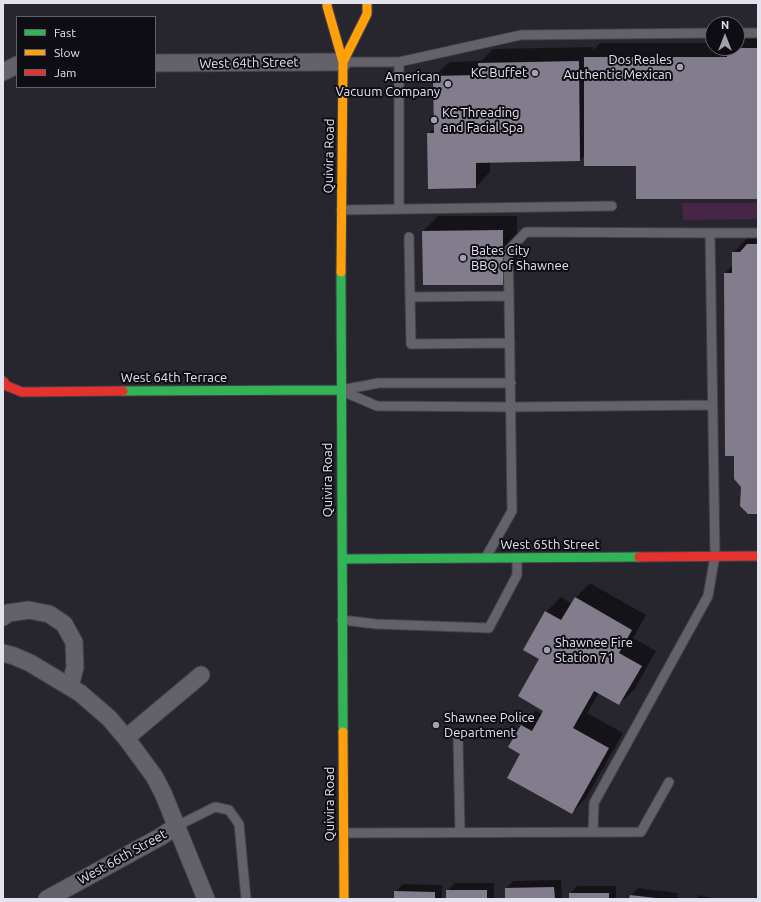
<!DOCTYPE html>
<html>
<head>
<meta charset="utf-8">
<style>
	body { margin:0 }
	#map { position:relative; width:761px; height:902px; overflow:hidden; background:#27262e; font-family:Ubuntu,sans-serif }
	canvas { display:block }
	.frame { position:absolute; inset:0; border:4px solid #e3e3ed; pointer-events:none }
	.legend { position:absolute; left:16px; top:16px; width:140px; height:72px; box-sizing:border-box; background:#0e0d14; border:1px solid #63636b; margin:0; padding:5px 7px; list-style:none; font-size:12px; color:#e3e3ed }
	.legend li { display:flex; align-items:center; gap:8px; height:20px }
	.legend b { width:20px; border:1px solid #63636b }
	.north { position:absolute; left:705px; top:16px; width:40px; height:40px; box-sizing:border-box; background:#0e0d14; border:1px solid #63636b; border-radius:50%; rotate:0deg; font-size:11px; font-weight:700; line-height:16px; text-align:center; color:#e3e3ed }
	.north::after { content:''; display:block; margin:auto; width:14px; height:18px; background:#a1a1aa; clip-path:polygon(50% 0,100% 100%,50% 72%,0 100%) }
</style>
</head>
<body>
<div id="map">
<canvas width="761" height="902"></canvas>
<div class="frame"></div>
<ul class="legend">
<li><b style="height:5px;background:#30b455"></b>Fast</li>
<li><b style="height:5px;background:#ff9f0a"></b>Slow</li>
<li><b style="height:5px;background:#e5322d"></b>Jam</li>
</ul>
<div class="north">N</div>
</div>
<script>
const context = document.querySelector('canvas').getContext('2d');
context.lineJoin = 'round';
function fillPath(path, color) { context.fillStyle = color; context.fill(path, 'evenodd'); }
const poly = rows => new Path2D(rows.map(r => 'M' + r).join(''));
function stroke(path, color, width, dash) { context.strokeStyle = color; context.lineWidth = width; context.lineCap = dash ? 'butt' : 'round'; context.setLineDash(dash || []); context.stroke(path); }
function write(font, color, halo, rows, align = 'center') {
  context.font = font + ' Ubuntu,sans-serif'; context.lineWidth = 4; context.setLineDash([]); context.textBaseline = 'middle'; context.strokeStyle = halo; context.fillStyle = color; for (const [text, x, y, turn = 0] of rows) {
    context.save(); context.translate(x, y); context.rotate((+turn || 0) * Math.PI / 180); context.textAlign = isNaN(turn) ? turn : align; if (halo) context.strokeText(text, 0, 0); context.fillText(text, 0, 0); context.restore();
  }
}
fillPath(poly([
	[682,203,758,203,758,219,683,220]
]), '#462546');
fillPath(poly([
	[743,34,758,34,758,198,637,165,585,155,580,160,490,162,490,172,476,187,428,134,435,127,434,77,449,62,481,61,493,49,593,47,593,50,600,43,713,43,713,48,737,48,737,40],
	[438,216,517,216,517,269,503,284,424,284,423,231],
	[758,234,758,513,742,486,725,273,733,265,733,253,747,238,754,238],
	[590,583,646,615,633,638,656,651,634,690,619,704,599,693,587,713,623,733,586,798,572,813,522,753,509,746,521,725,536,711,542,714,544,710,540,659,546,612,561,597,572,604,575,598],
	[561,880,562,899,506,899,506,888,513,881],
	[455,883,494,883,494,899,447,899,447,891],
	[403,884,442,885,442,899,395,899,395,892],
	[577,886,616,886,616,899,570,899,570,894],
	[638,888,678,893,677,899,630,899,631,895],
	[700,895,714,899,696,899]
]), '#0007');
fillPath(poly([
	[727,48,758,48,758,199,636,199,636,166,584,166,584,57,727,57],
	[579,61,580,161,476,163,476,188,428,189,427,133,434,133,433,76,478,75,478,63],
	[503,230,503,285,423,285,422,231],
	[747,244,758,244,758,514,748,514,740,506,741,487,734,479,734,456,725,456,724,273,732,273,732,252,740,252],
	[575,597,632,630,619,653,642,666,619,705,594,691,573,728,609,748,572,814,507,778,520,754,508,747,521,725,532,731,543,711,518,696,539,659,523,650,545,611,561,620],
	[554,887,555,899,505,899,505,888],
	[446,890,487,890,487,899,446,899],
	[394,891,435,892,435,899,394,899],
	[569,893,609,893,609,899,569,899],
	[630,895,656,898,656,899,629,899]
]), '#837c8c');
const lane = poly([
	[737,33,758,33],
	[345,62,399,62,399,209],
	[399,62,521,35,713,33],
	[341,210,612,206],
	[710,233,758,233],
	[409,237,410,297,509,296,512,511,486,557],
	[509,296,508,251,526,232,710,233,715,556,712,573,708,596,594,803,593,832],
	[410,297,411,344,510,343],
	[341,390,379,383,511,383],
	[342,391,377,406,511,407,713,405],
	[342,620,376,624,489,628,517,575,517,558],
	[458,739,460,832],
	[177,826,215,807,229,810,239,824,246,899],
	[344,833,641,832,669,782]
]);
const street = poly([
	[155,63,343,62],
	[3,72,17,65],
	[3,617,8,613,29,610,49,614,64,624,74,642,75,667,70,687],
	[3,653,14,656,30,663,80,693,109,718,126,738,154,776,163,793,206,899],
	[126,738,201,675],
	[47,899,160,837,177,826]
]);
const fast = poly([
	[341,272,343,732],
	[123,391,341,390],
	[342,559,639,557]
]);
const slow = poly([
	[327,3,327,6,343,62,341,272],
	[343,62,367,14,367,3],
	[343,732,344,899]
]);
const jam = poly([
	[3,381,7,386,22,392,123,391],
	[639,557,758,556]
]);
stroke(lane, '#434249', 11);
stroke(street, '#434249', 19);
stroke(fast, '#434249', 11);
stroke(slow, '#434249', 11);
stroke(jam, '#434249', 11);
stroke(lane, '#626268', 9);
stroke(street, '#626268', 17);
stroke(fast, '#30b455', 9);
stroke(slow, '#ff9f0a', 9);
stroke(jam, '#e5322d', 9);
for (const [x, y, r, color] of [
	[680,67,4,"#a1a1aa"],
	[535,73,4,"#a1a1aa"],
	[448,84,4,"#a1a1aa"],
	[434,120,4,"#a1a1aa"],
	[463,258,4,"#a1a1aa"],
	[547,650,4,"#a1a1aa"],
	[436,725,4,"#a1a1aa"]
]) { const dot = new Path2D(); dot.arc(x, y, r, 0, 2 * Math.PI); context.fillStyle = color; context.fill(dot); stroke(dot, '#0e0d14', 1.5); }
write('13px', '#e3e3ed', '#0e0d14', [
	["Dos Reales",672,60,"right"],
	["Authentic Mexican",672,75,"right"],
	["KC Buffet",527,73,"right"],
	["American",440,77,"right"],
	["Vacuum Company",440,92,"right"],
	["KC Threading",442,113],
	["and Facial Spa",442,128],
	["Bates City",471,251],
	["BBQ of Shawnee",471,266],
	["Shawnee Fire",555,643],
	["Station 71",555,658],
	["Shawnee Police",444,718],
	["Department",444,733]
], 'left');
write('13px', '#e3e3ed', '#0e0d14', [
	["West 64th Street",249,63,-1],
	["Quivira Road",329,156,-89],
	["West 64th Terrace",174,378],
	["Quivira Road",328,480,-90],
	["West 65th Street",550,545],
	["Quivira Road",330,804,-90],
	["West 66th Street",122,857,-29]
]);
</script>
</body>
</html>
